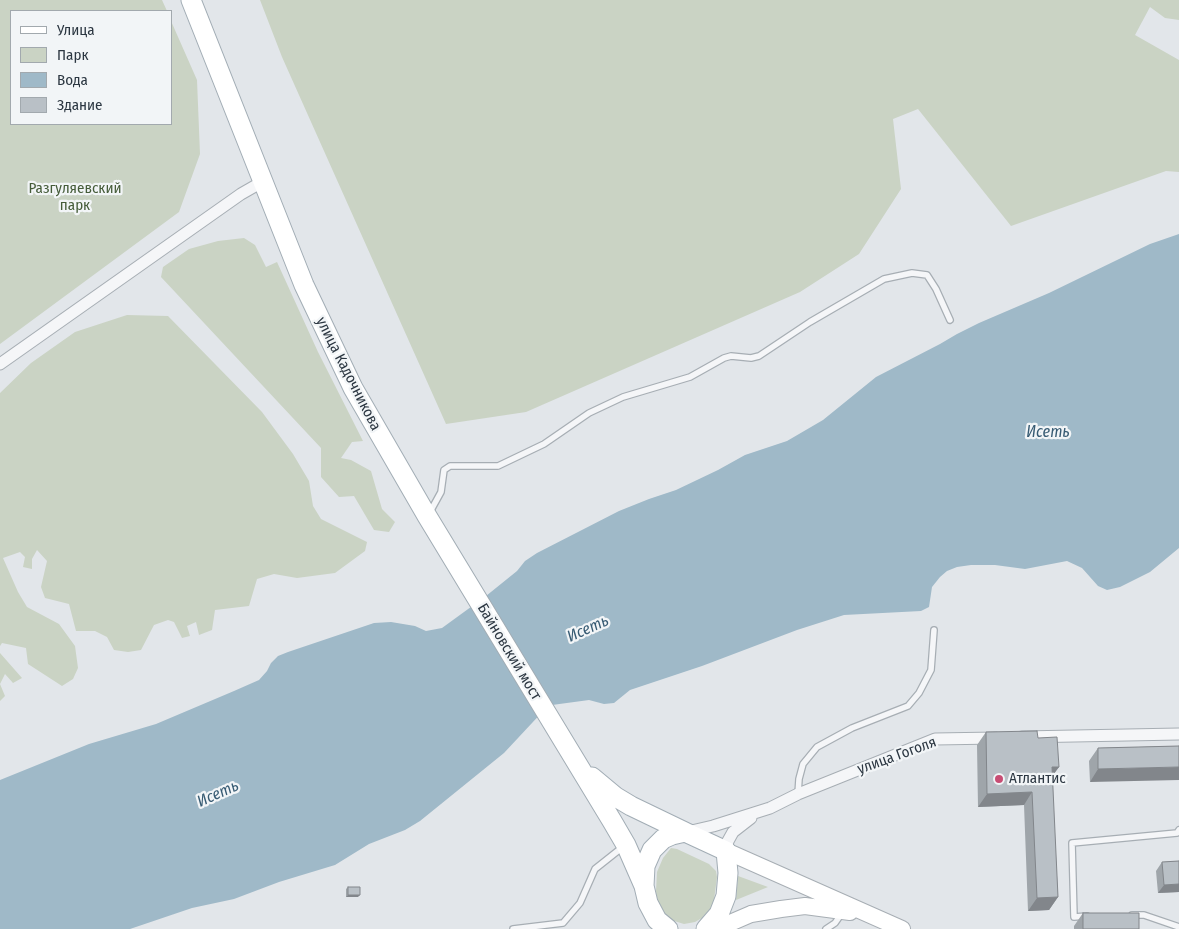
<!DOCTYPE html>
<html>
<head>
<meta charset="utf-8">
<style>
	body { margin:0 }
	#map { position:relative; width:1179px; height:929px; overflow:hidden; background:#e2e6ea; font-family:"Fira Sans Condensed",sans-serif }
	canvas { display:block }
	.legend { position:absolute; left:10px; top:10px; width:162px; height:115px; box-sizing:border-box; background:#f2f5f7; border:1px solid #a2a9ae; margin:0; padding:6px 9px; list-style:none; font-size:15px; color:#2b3641 }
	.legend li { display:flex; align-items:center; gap:10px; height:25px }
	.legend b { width:25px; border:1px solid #a2a9ae }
</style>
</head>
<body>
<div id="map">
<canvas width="1179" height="929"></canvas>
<ul class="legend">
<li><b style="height:6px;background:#fff"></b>Улица</li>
<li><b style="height:14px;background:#cad3c4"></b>Парк</li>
<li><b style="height:14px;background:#9fb9c8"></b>Вода</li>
<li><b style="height:14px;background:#b9c0c6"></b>Здание</li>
</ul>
</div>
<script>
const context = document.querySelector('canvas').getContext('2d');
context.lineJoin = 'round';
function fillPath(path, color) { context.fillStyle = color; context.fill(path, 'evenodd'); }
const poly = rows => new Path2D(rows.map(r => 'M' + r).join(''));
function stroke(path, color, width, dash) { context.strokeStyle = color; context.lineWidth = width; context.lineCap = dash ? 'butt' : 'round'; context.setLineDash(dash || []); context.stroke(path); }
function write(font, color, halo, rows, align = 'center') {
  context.font = font + ' "Fira Sans Condensed",sans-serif'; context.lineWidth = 4.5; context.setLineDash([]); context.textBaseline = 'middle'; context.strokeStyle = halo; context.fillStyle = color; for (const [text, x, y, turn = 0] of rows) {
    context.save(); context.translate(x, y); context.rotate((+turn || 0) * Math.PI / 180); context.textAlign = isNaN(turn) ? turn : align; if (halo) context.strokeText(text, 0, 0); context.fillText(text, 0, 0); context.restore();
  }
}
fillPath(poly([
	[0,0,162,0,167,11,11,11,11,124,171,124,171,21,197,80,200,154,179,212,0,344],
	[260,0,1179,0,1179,20,1165,18,1150,7,1135,35,1179,60,1179,172,1166,171,1011,226,918,109,893,119,901,189,859,254,800,292,526,412,446,424,282,57],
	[244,238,255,245,266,267,277,262,318,352,363,441,352,442,341,458,351,460,371,471,382,509,395,522,389,532,374,530,354,496,339,497,321,477,321,448,161,277,163,267,189,249,218,241],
	[127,315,168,316,262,412,293,454,309,481,313,506,321,519,367,542,365,551,335,573,297,578,274,574,257,579,249,606,215,610,212,630,199,635,196,622,187,626,190,636,182,638,174,622,168,620,154,625,141,650,128,652,114,650,107,637,95,631,76,631,69,604,45,598,41,587,47,561,37,550,32,559,32,569,23,567,25,557,20,552,3,558,18,592,27,607,59,624,75,646,78,668,73,679,62,686,28,664,26,648,2,643,0,646,0,393,31,363,75,332],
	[0,653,22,678,13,683,5,674,0,684,5,696,0,701],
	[671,848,677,849,709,864,716,871,717,877,714,900,710,909,702,918,695,922,684,924,671,920,662,911,657,901,656,891,657,872,663,858],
	[738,876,768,887,736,900]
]), '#cad3c4');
fillPath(poly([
	[1179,234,1179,548,1150,572,1120,587,1107,590,1098,586,1082,568,1067,561,1025,569,995,565,971,565,957,567,947,571,940,577,932,587,929,607,921,611,844,615,797,630,702,666,630,690,614,703,604,704,589,700,552,705,546,708,504,753,420,821,405,830,369,844,335,865,279,882,234,899,192,908,130,929,0,929,0,780,89,744,156,724,234,691,259,680,267,671,271,663,278,656,288,652,374,623,391,622,415,626,426,631,442,628,486,596,517,571,525,561,537,553,619,511,649,499,676,490,718,470,745,455,787,441,823,420,876,377,940,344,957,334,979,323,1049,293,1150,244]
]), '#9fb9c8');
const lane = poly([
	[430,512,441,492,444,470,450,466,498,466,544,444,589,413,623,397,690,377,724,358,731,356,751,358,759,356,810,322,884,279,912,273,927,275,936,289,950,320],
	[798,794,799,779,803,764,817,747,852,728,908,706,919,693,931,670,934,630],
	[1132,915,1144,915,1179,927],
	[1087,916,1074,917,1072,843,1177,833,1179,830],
	[513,929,563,923,580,903,595,869,624,846],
	[826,929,835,923,842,913]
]);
const street = poly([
	[0,364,241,194,262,182],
	[1022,737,1179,734],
	[687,832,713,826,770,808,798,794,935,739,996,738],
	[726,851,728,841,733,832,751,818]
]);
const secondary = poly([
	[726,851,902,929],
	[716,929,751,914,781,909,805,906,850,912]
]);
const primary = poly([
	[191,0,304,285,353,388,427,516,612,821,626,845,644,886],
	[592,777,616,797,631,806,685,832],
	[668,929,657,920,648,903,644,886,645,866,652,850,663,839,672,835,685,832,726,851,728,873,726,896,719,914,706,929]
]);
stroke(lane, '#a7aeb4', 8);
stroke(street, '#a7aeb4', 13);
stroke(secondary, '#a7aeb4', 18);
stroke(primary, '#a2adb5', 21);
stroke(lane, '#f5f6f8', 5.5);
stroke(street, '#f5f6f8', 11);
stroke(secondary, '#fff', 16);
stroke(primary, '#fff', 19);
fillPath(poly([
	[986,732,1038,738,1059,767,1052,776,1058,897,1049,910,1028,911,1024,805,978,807,977,745],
	[1179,746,1090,782,1089,761,1098,748],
	[1179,861,1179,892,1158,893,1156,871,1162,862],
	[348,887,358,897,346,897,346,889],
	[1083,913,1139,929,1074,929,1074,926]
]), '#9fa5aa');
fillPath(poly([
	[1052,767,1059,767,1050,779],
	[1179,767,1179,780,1090,782,1098,769],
	[1032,792,1024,805,978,807,987,794],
	[1179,884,1179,892,1158,893,1164,885],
	[348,895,360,895,358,897,346,897],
	[1058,897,1049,910,1028,911,1037,898]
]), '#82868b');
const building = poly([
	[1037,731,1038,738,1057,737,1059,767,1052,767,1058,897,1037,898,1032,792,987,794,986,732,1037,731],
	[1179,746,1179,767,1098,769,1098,748,1179,746],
	[1179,861,1179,884,1164,885,1162,862,1179,861],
	[348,887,360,887,360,895,348,895,348,887],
	[1083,913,1139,913,1139,929,1083,929,1083,913]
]);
fillPath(building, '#b9c0c6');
stroke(building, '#82868b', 1);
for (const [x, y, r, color] of [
	[999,779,5,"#c84d74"]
]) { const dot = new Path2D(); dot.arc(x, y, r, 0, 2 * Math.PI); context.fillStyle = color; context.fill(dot); stroke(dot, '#f2f5f7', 2); }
write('15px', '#455c39', '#f2f5f7', [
	["Разгуляевский",75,189],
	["парк",75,206]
]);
write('15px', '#2b3641', '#f2f5f7', [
	["улица Кадочникова",348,374,63],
	["Байновский мост",509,652,59],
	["улица Гоголя",897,756,-20]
]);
write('15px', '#2b3641', '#f2f5f7', [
	["Атлантис",1009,779]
], 'left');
write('italic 16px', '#375b73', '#f2f5f7', [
	["Исеть",1048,433],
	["Исеть",588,629,-24],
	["Исеть",218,794,-24]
]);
</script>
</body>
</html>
